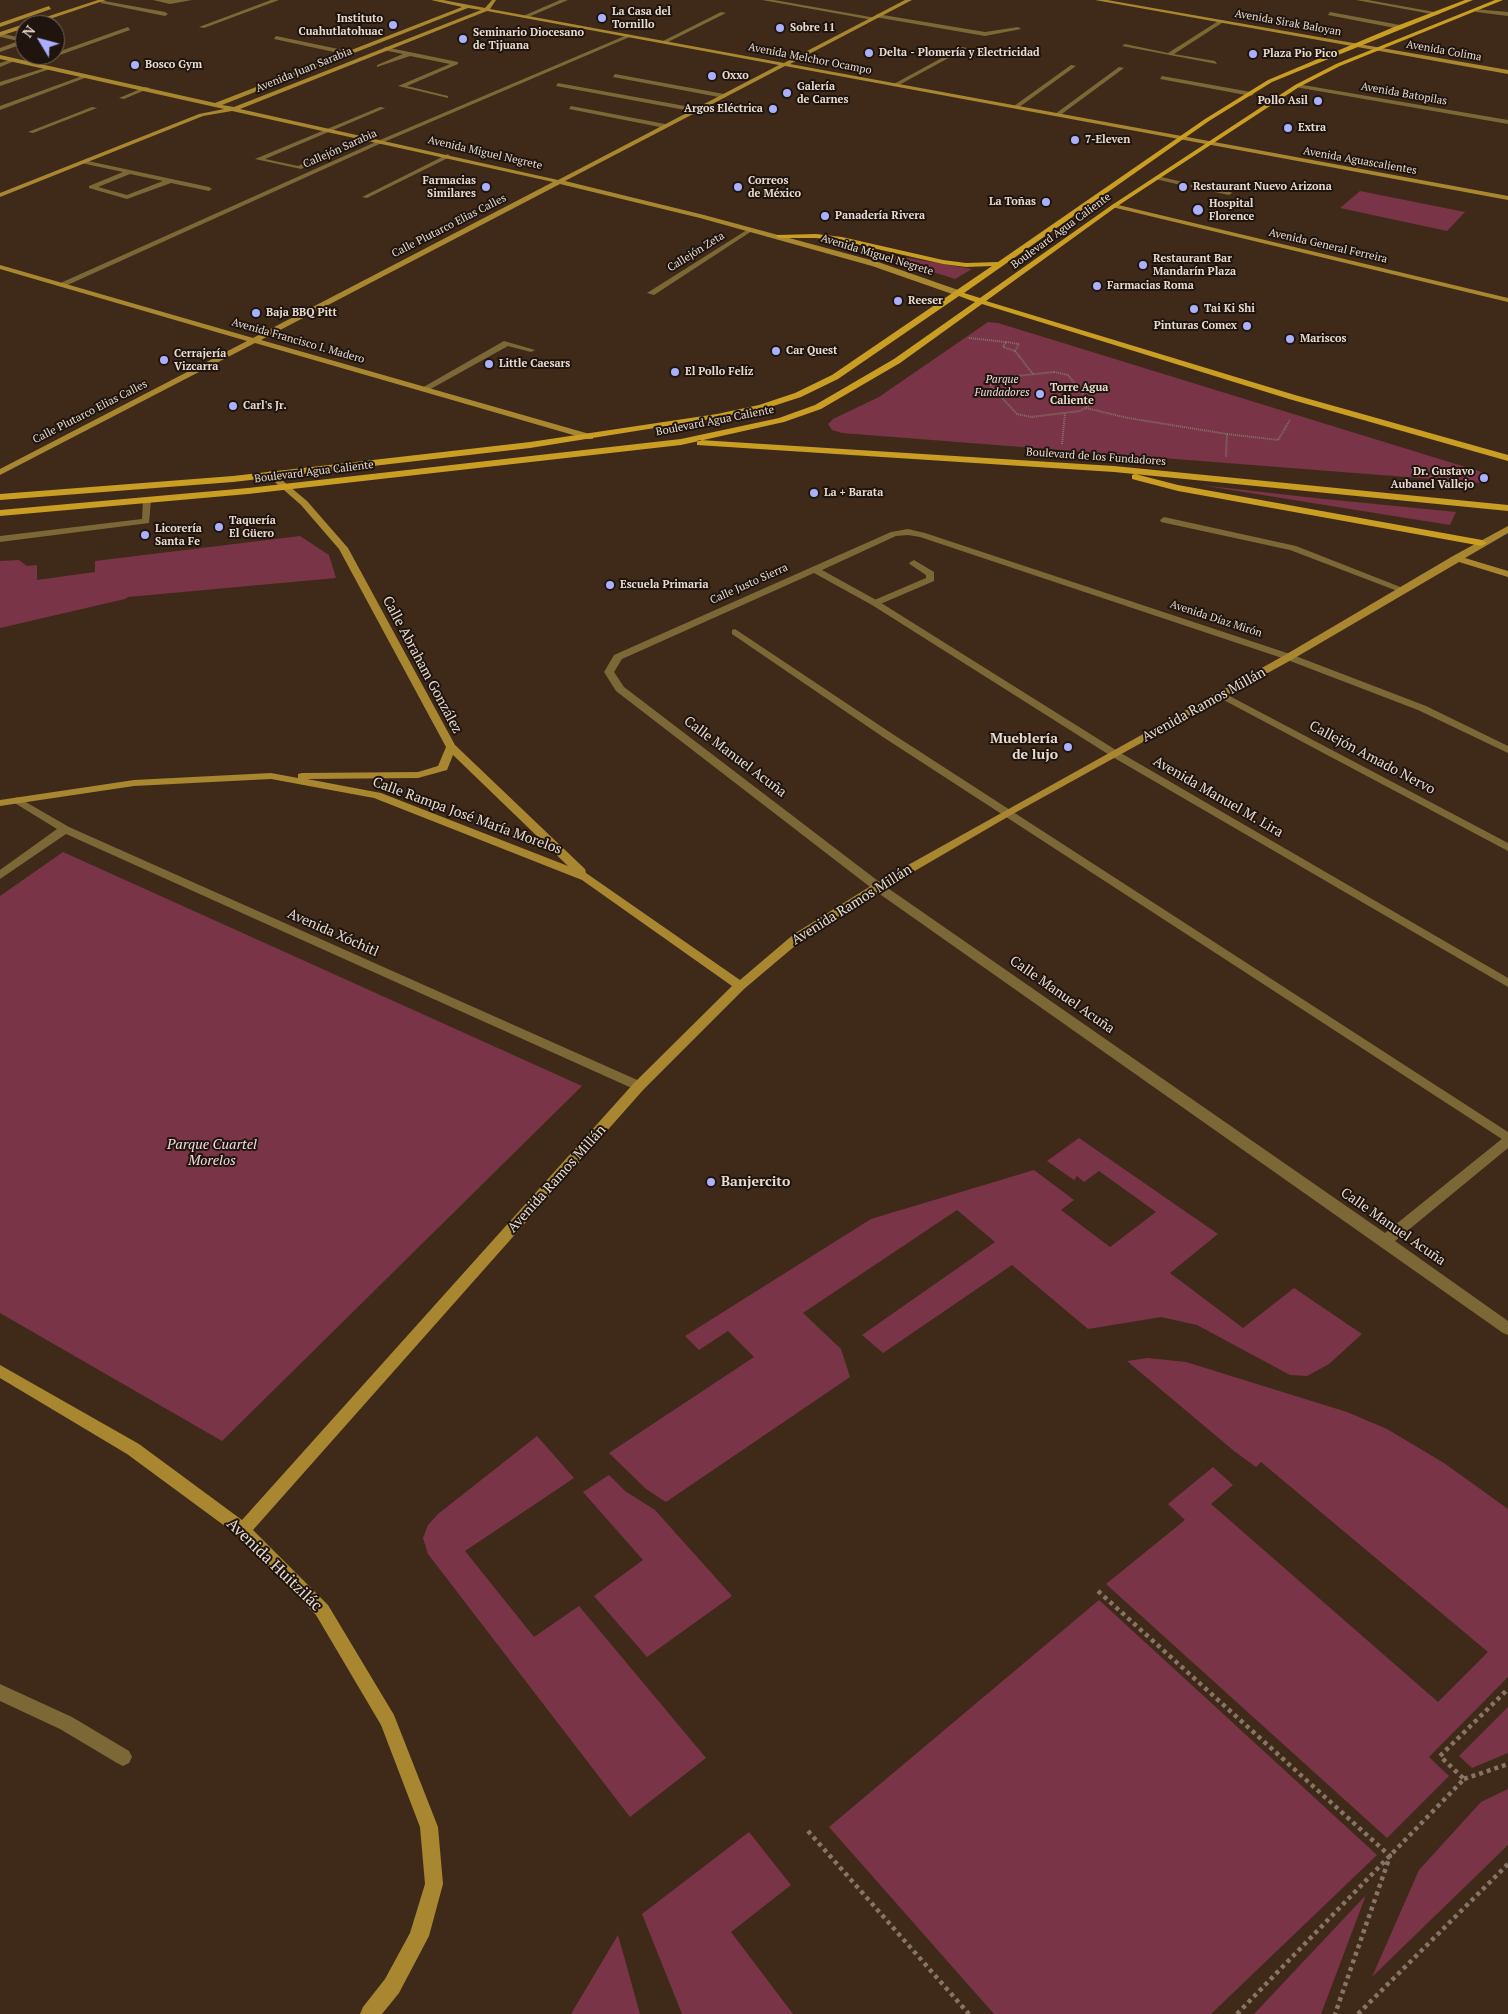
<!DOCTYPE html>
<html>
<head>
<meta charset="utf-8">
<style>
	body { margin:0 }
	#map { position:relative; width:1508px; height:2014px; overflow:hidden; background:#3f2a19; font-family:"PT Serif",serif }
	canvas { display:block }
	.north { position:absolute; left:15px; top:15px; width:50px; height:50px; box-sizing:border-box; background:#1f150e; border:1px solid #70645c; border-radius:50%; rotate:307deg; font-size:14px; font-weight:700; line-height:20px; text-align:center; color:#e9dbd0 }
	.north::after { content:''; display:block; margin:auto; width:18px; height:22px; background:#aab0fb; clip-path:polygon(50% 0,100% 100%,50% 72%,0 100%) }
</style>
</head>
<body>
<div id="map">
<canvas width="1508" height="2014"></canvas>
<div class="north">N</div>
</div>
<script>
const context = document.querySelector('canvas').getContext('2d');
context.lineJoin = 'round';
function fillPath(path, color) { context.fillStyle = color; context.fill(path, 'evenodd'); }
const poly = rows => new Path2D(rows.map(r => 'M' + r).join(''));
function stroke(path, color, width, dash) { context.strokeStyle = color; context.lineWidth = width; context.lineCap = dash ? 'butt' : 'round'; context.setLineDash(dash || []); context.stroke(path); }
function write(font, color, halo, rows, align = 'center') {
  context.font = font + ' "PT Serif",serif'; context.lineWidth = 4; context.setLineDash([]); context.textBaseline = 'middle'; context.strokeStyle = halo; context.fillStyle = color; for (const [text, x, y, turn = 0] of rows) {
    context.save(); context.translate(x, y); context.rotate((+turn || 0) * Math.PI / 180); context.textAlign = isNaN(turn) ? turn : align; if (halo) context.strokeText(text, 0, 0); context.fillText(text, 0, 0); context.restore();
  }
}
fillPath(poly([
	[1360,191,1465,212,1447,231,1340,208],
	[840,243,897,256,972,269,955,279],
	[988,322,998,323,1485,473,1483,483,842,433,832,430,828,424,833,419,879,397],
	[1200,485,1315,498,1456,512,1450,525],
	[300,536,329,555,336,578,128,597,125,599,0,628,0,561,19,560,27,566,37,565,37,580,95,572,95,561],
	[63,852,582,1086,222,1441,0,1313,0,896],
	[1079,1138,1218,1234,1170,1273,1243,1328,1294,1288,1362,1334,1329,1364,1307,1376,1290,1375,1197,1325,1161,1317,1088,1329,1012,1265,883,1353,862,1335,995,1242,957,1210,803,1313,841,1349,850,1377,666,1502,646,1489,609,1453,754,1357,728,1331,699,1350,685,1336,871,1219,1034,1170,1074,1200,1061,1210,1110,1247,1156,1212,1099,1171,1084,1182,1077,1176,1074,1180,1047,1161],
	[1148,1358,1186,1362,1347,1412,1387,1429,1444,1463,1508,1509,1508,1677,1429,1757,1449,1776,1387,1838,1106,1584,1185,1520,1168,1504,1213,1467,1233,1485,1211,1504,1438,1702,1488,1652,1261,1462,1256,1467,1234,1451,1127,1361],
	[537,1436,574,1478,465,1551,534,1637,579,1606,706,1758,630,1817,428,1554,423,1538,428,1525,438,1514],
	[609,1475,625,1491,655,1510,732,1596,647,1657,594,1596,643,1560,583,1492],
	[1099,1600,1377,1855,1211,2014,994,2014,829,1827],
	[1508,1707,1508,1753,1472,1768,1459,1756],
	[1508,1789,1508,1845,1372,1977,1419,1870,1481,1802],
	[749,1832,791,1885,731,1932,793,2014,682,2014,642,1914],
	[1366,1895,1321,2014,1254,2014],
	[618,1935,640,2014,571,2014]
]), '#793448');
stroke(poly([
	[969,338,1006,342],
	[1006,342,1019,344,1015,351,1003,347,1006,342],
	[1015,351,1033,374],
	[1054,372,1068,375,1091,404,1080,411,1031,417,1017,414,990,385,998,378,1054,372],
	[1086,408,1128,418,1227,434,1226,457],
	[1227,434,1278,440,1290,420],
	[1062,444,1065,413]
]), '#867466', 2, [1, 1]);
stroke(poly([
	[1098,1591,1390,1856,1335,2014],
	[1464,1779,1508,1764],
	[808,1831,969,2014],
	[1237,2014,1464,1779,1440,1756,1508,1689],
	[1358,2014,1508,1864]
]), '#867466', 4.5, [4, 4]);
fillPath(poly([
	[99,0,165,12,168,14,165,16,101,3,99,0],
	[153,0,192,0,170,4,153,0],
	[271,0,279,0,204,28,199,27,271,0],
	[560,0,568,0,526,18,521,17,560,0],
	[762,0,774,0,876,18,873,20,762,0],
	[1356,0,1368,0,1440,13,1437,15,1356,0],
	[721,12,726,13,666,43,661,42,721,12],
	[1330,12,1400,25,1403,27,1400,29,1328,15,1330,12],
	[877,14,985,32,1018,27,1021,29,985,36,875,17,877,14],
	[1220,20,1225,21,1174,54,1215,61,1217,64,1122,46,1125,44,1168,53,1220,20],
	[128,27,130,30,57,56,30,65,27,63,48,55,55,55,55,53,128,27],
	[0,33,25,39,25,43,0,52,0,48,19,41,0,37,0,33],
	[627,35,632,36,384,142,63,287,56,285,380,140,627,35],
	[276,36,348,51,351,53,348,55,274,39,276,36],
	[385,47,458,62,458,64,407,86,448,96,448,98,398,86,450,64,410,56,377,67,377,65,403,54,383,50,385,47],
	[962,47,967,48,897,86,892,85,962,47],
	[12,59,17,60,0,67,0,63,12,59],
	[1071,65,1076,66,1018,108,1014,108,1014,106,1071,65],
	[48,67,53,68,0,86,0,82,48,67],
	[1119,67,1124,68,1059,116,1055,116,1055,114,1119,67],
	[615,74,724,94,727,96,724,98,613,77,615,74],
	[85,75,90,76,0,110,0,106,85,75],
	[1162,76,1251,92,1254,94,1251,96,1160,79,1162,76],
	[558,83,696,108,699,110,696,112,556,86,558,83],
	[145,87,150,88,124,99,119,98,145,87],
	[571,106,665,124,668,126,665,128,569,109,571,106],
	[92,107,97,108,33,133,28,132,92,107],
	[380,107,385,108,265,159,298,166,363,136,368,137,301,169,255,159,380,107],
	[448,154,450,157,367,198,362,197,448,154],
	[83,160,209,187,212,189,209,191,171,183,127,199,89,188,89,186,123,172,81,163,83,160],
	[130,174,163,181,127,195,98,187,130,174],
	[1157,176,1183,182,1184,183,1181,185,1155,179,1155,177,1157,176],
	[1193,184,1229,191,1232,193,1229,195,1191,187,1190,186,1193,184],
	[750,228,755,229,654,295,647,293,750,228],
	[504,341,535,350,531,352,508,346,427,391,420,389,504,341],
	[147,497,151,500,149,523,0,542,0,536,142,519,143,500,147,497],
	[1164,517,1296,546,1408,590,1406,592,1400,592,1290,550,1161,522,1160,520,1164,517],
	[914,560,934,572,934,581,878,605,872,605,872,601,926,578,926,575,911,565,909,563,914,560],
	[735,629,891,733,1508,1132,1508,1143,883,737,732,634,732,630,735,629],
	[1222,692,1508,843,1508,851,1218,697,1217,695,1222,692]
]), '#7c6836');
fillPath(poly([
	[1474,9,1508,12,1508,16,1476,12,1474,9],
	[1297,84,1508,120,1508,124,1295,87,1297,84],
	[908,529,925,533,1293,655,1426,706,1508,746,1508,753,1418,710,1285,659,920,537,908,535,896,536,822,570,878,601,1119,752,1508,978,1508,987,1111,756,872,605,814,573,622,659,614,672,624,687,882,884,1385,1233,1503,1138,1508,1136,1508,1148,1395,1241,1508,1321,1508,1335,1503,1333,874,890,616,691,604,672,614,655,891,532,908,529],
	[17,797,69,827,644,1083,646,1086,644,1089,634,1089,66,834,0,879,0,870,57,829,13,802,11,800,17,797],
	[0,1684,72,1717,129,1751,132,1757,129,1763,123,1766,117,1763,60,1729,0,1701,0,1684]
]), '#7c6836');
fillPath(poly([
	[98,0,106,0,32,25,25,25,25,28,0,36,0,32,98,0],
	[431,0,443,0,485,8,492,0,496,0,490,9,784,63,905,0,912,0,790,64,1508,196,1508,200,785,66,565,181,704,215,878,262,961,291,961,295,955,295,872,266,700,218,560,184,261,340,593,435,593,439,587,439,255,343,0,475,0,469,247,341,0,269,0,265,253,338,553,182,232,111,203,116,0,197,0,193,199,114,224,109,0,59,0,55,215,103,462,7,431,0],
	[468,8,481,10,234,107,222,105,468,8],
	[487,11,779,65,558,180,240,109,487,11],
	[1095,0,1107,0,1508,70,1508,74,1095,0],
	[49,6,51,9,0,27,0,23,49,6],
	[1114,204,1508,298,1508,302,1112,207,1112,205,1114,204],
	[271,471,307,501,348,548,455,745,585,869,586,873,740,980,794,934,874,884,1285,655,1453,556,1508,526,1508,533,1465,558,1508,571,1508,577,1459,562,1293,659,1011,815,882,890,802,940,744,989,644,1089,253,1530,328,1605,394,1715,438,1827,443,1884,429,1936,399,1993,382,2014,360,2014,363,2007,385,1979,410,1933,425,1884,420,1827,381,1725,316,1615,237,1535,127,1454,0,1378,0,1365,139,1444,242,1520,634,1083,732,986,582,880,374,798,271,779,134,786,0,806,0,800,134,780,271,773,298,778,298,774,302,773,418,772,438,766,446,747,339,549,301,505,268,476,268,472,271,471],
	[453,755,568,866,381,793,307,779,418,778,447,770,453,755]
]), '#a88730');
fillPath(poly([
	[1465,0,1473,0,1272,82,1209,121,964,293,980,298,1112,205,1295,85,1336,64,1495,0,1503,0,1340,66,1299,87,1116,207,986,301,1295,395,1508,455,1508,461,1289,399,982,304,900,363,821,409,784,422,681,445,248,494,0,516,0,510,248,488,681,439,779,418,815,405,894,359,975,302,959,296,838,379,801,397,764,409,717,418,530,448,233,482,0,500,0,494,233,476,530,442,717,414,759,405,795,393,832,375,992,266,966,267,943,264,842,241,816,238,779,238,776,236,777,235,816,234,842,237,943,260,966,263,998,262,1205,119,1268,80,1394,27,1465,0],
	[700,440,1114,466,1508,505,1508,511,1114,472,697,445,697,441,700,440],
	[1135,474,1178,485,1482,540,1487,543,1482,546,1178,491,1132,479,1132,475,1135,474]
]), '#c99e23');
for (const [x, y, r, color] of [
	[602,18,5,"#aab0fb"],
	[393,25,5,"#aab0fb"],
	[780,28,5,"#aab0fb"],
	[463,39,5,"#aab0fb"],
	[869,53,5,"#aab0fb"],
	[1253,54,5,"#aab0fb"],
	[135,65,5,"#aab0fb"],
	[712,76,5,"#aab0fb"],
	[787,93,5,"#aab0fb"],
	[1318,101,5,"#aab0fb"],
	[773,109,5,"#aab0fb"],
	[1288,128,5,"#aab0fb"],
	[1075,140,5,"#aab0fb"],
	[486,187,5,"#aab0fb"],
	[738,187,5,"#aab0fb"],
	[1183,187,5,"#aab0fb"],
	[1046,202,5,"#aab0fb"],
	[1198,210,6,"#aab0fb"],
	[825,216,5,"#aab0fb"],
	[1143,265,5,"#aab0fb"],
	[1097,286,5,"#aab0fb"],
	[898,301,5,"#aab0fb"],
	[1194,309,5,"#aab0fb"],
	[256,313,5,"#aab0fb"],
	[1247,326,5,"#aab0fb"],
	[1290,339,5,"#aab0fb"],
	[776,351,5,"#aab0fb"],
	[164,360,5,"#aab0fb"],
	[489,364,5,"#aab0fb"],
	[675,372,5,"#aab0fb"],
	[1040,394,5,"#aab0fb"],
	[233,406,5,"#aab0fb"],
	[1484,478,5,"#aab0fb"],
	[814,493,5,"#aab0fb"],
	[219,527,5,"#aab0fb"],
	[145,535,5,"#aab0fb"],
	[610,585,5,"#aab0fb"],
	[1068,747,5,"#aab0fb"],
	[711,1182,5,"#aab0fb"]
]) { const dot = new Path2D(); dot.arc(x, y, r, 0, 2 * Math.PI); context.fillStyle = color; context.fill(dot); stroke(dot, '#1f150e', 2); }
write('bold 11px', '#e9dbd0', '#1f150e', [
	["La Casa del",612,12],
	["Tornillo",612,25],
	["Instituto",383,19,"right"],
	["Cuahutlatohuac",383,32,"right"],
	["Sobre 11",790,28],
	["Seminario Diocesano",473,33],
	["de Tijuana",473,46],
	["Delta - Plomería y Electricidad",879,53],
	["Plaza Pio Pico",1263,54],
	["Bosco Gym",145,65],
	["Oxxo",722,76],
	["Galería",797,87],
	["de Carnes",797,100],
	["Pollo Asil",1308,101,"right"],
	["Argos Eléctrica",763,109,"right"],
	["Extra",1298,128],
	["7-Eleven",1085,140],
	["Farmacias",476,181,"right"],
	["Similares",476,194,"right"],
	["Correos",748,181],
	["de México",748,194],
	["Restaurant Nuevo Arizona",1193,187],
	["La Toñas",1036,202,"right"],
	["Hospital",1209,204],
	["Florence",1209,217],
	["Panadería Rivera",835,216],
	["Restaurant Bar",1153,259],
	["Mandarín Plaza",1153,272],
	["Farmacias Roma",1107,286],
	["Reeser",908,301],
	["Tai Ki Shi",1204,309],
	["Baja BBQ Pitt",266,313],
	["Pinturas Comex",1237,326,"right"],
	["Mariscos",1300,339],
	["Car Quest",786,351],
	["Cerrajería",174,354],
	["Vizcarra",174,367],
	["Little Caesars",499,364],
	["El Pollo Felíz",685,372],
	["Torre Agua",1050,388],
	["Caliente",1050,401],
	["Carl's Jr.",243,406],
	["Dr. Gustavo",1474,472,"right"],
	["Aubanel Vallejo",1474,485,"right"],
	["La + Barata",824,493],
	["Taquería",229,521],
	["El Güero",229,534],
	["Licorería",155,529],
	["Santa Fe",155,542],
	["Escuela Primaria",620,585]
], 'left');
write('11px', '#e9dbd0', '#1f150e', [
	["Avenida Sirak Baloyan",1288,23,10],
	["Avenida Colima",1444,51,10],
	["Avenida Melchor Ocampo",810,59,11],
	["Avenida Juan Sarabia",304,70,-22],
	["Avenida Batopilas",1404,94,10],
	["Callejón Sarabia",340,149,-24],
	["Avenida Miguel Negrete",485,153,13],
	["Avenida Aguascalientes",1360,161,10],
	["Calle Plutarco Elias Calles",449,226,-27],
	["Boulevard Agua Caliente",1061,231,-36],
	["Avenida General Ferreira",1328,246,13],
	["Callejón Zeta",696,252,-32],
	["Avenida Miguel Negrete",877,255,17],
	["Avenida Francisco I. Madero",298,341,16],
	["Calle Plutarco Elias Calles",90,412,-27],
	["Boulevard Agua Caliente",715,421,-11],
	["Boulevard de los Fundadores",1096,457,4],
	["Boulevard Agua Caliente",314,472,-7],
	["Calle Justo Sierra",749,584,-24],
	["Avenida Díaz Mirón",1216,619,18]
]);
write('italic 11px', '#f3dbe0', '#1f150e', [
	["Parque",1002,380],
	["Fundadores",1002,393]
]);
write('14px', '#e9dbd0', '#1f150e', [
	["Calle Abraham González",422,665,62],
	["Avenida Ramos Millán",1204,705,-29],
	["Calle Manuel Acuña",735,757,37],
	["Callejón Amado Nervo",1372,758,28],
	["Avenida Manuel M. Lira",1218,797,30],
	["Calle Rampa José María Morelos",467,816,20],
	["Avenida Ramos Millán",852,905,-32],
	["Avenida Xóchitl",333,933,24],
	["Calle Manuel Acuña",1062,995,35],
	["Avenida Ramos Millán",557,1179,-48],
	["Calle Manuel Acuña",1393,1227,35]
]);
write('bold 14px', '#e9dbd0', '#1f150e', [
	["Mueblería",1058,739],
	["de lujo",1058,755],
	["Banjercito",721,1182,"left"]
], 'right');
write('italic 14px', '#f3dbe0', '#1f150e', [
	["Parque Cuartel",212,1145],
	["Morelos",212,1161]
]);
write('16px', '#e9dbd0', '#1f150e', [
	["Avenida Huitzilác",274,1565,44]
]);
</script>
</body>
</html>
